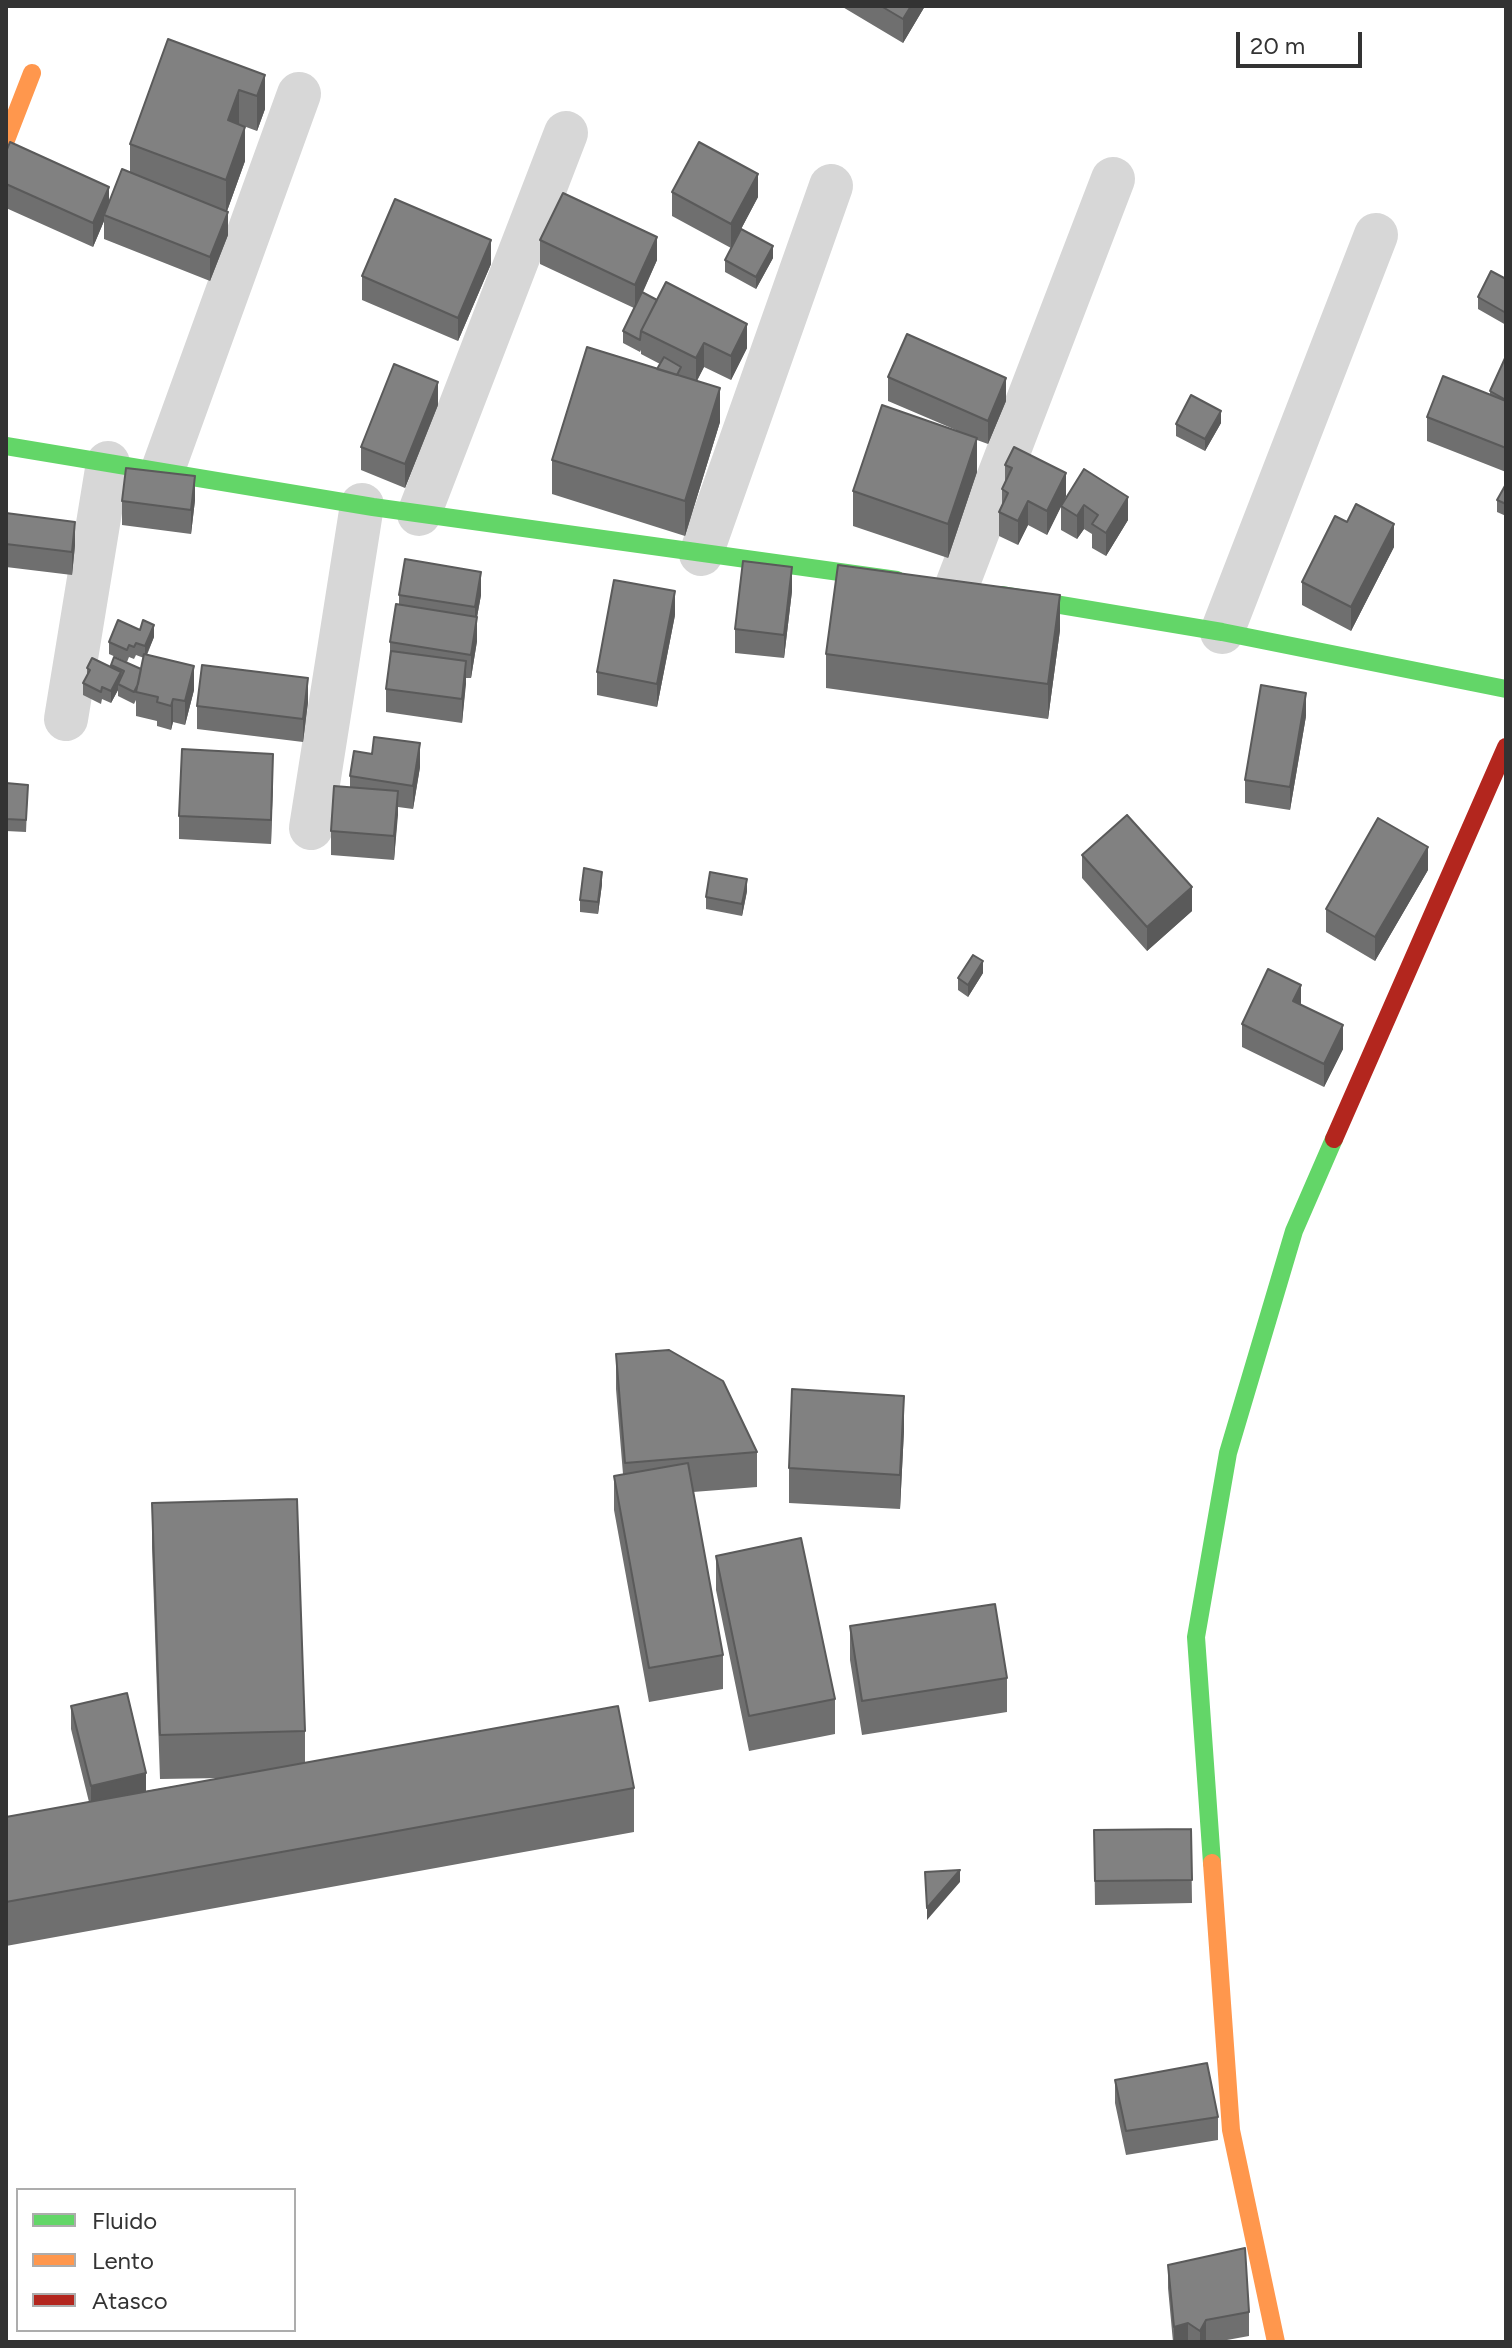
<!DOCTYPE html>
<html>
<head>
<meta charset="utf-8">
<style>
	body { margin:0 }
	#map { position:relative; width:1512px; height:2348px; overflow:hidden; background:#fff; font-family:Figtree,sans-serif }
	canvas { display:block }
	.frame { position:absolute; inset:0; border:8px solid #333; pointer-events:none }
	.legend { position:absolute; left:16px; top:2188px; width:280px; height:144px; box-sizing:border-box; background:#fff; border:2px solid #adadad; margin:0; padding:10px 14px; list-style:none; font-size:24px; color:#333 }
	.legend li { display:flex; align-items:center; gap:16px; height:40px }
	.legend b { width:40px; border:2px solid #adadad }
	.scale { position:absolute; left:1236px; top:32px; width:126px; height:36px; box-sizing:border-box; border:4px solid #333; border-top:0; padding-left:10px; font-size:24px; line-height:28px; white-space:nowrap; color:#333; -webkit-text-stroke:6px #fff; paint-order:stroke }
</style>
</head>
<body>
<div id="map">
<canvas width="1512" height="2348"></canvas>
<div class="frame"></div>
<ul class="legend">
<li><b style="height:10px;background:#63d668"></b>Fluido</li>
<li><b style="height:10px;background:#ff974d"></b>Lento</li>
<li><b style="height:10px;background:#b3261e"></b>Atasco</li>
</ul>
<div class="scale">20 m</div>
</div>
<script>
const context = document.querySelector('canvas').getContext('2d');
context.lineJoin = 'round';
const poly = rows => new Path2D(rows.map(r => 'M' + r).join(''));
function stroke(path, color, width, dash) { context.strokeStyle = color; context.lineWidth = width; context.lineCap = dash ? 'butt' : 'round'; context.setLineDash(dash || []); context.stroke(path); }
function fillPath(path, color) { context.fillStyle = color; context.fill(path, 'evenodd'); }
stroke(poly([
	[162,472,299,94],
	[419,514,566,133],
	[701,554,831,186],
	[956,588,1113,179],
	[1222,632,1376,235],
	[66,719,108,463],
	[311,828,362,505]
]), '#d7d7d7', 44);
stroke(poly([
	[6,446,373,507,897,580],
	[1001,595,1222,632,1506,689],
	[1212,1863,1196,1637,1228,1453,1294,1231,1334,1139]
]), '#63d668', 18);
stroke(poly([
	[6,140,32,73],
	[1212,1863,1231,2130,1276,2342]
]), '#ff974d', 18);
stroke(poly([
	[1334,1139,1506,747]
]), '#b3261e', 18);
fillPath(poly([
	[841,6,925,6,903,43],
	[265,75,265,109,257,131,238,124,245,161,227,211,228,235,210,281,104,239,104,221,93,247,6,208,6,152,109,202,130,172,130,144],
	[672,192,758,197,731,248,672,216],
	[540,240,657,260,643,292,747,348,731,380,704,367,697,381,720,422,685,536,552,494,552,460,657,369,660,364,641,354,641,350,640,352,623,343,623,331,634,308,540,264],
	[773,258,756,289,725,272,725,260],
	[491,264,458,341,362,300,362,276],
	[1506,279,1506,325,1478,309,1478,297],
	[1506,356,1506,472,1427,441,1427,417,1490,394,1490,391],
	[888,377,1006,401,988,444,977,440,977,472,948,558,853,526,853,491,956,430,888,401],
	[438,405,405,488,361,470,361,447],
	[1221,423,1205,451,1176,436,1176,424],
	[1005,465,1066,496,1063,503,1084,469,1128,520,1106,556,1092,548,1092,534,1084,529,1077,539,1061,530,1061,507,1047,535,1028,525,1018,545,999,536,999,512,1002,507,1002,489,1005,482],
	[1506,484,1506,516,1497,512,1497,500],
	[195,500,191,534,122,525,122,501],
	[6,513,75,545,72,575,6,567],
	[1347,522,1394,547,1351,631,1302,605,1302,582],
	[792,591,784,658,735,653,735,629],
	[399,595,481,595,477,617,477,641,471,678,466,678,462,723,386,712,386,689,390,655,390,642,399,605],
	[675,615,657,707,597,695,597,672],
	[1060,630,1048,719,826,688,826,654],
	[154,637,147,655,194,690,185,725,173,722,171,730,157,726,157,721,136,716,136,700,134,704,118,696,118,690,111,703,102,699,101,704,83,695,83,683,87,676,87,668,111,667,111,665,141,669,144,658,136,655,134,659,129,657,127,662,109,654,109,642],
	[308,702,303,742,197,729,197,706],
	[1306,716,1290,810,1245,803,1245,780],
	[420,767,413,809,398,807,394,860,331,855,331,831,350,787,350,776],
	[273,777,271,844,179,839,179,816],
	[6,783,28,785,26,832,6,831],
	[1082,855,1192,911,1147,951,1082,878],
	[1428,870,1375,961,1326,932,1326,909],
	[602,884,598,914,580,912,580,900],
	[747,891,742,916,706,909,706,897],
	[983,973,968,997,958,990,958,978],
	[1242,1024,1343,1049,1324,1087,1242,1047],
	[616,1354,757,1452,757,1487,693,1492,723,1655,723,1689,649,1702,614,1510,614,1476,623,1474,616,1389],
	[904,1430,900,1509,789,1503,789,1468],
	[152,1503,305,1731,305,1762,634,1788,634,1832,6,1946,6,1817,89,1802,71,1729,71,1706,146,1791,222,1778,160,1779,152,1547],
	[716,1556,835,1699,835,1734,749,1751,716,1590],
	[850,1626,1007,1678,1007,1712,862,1735,850,1660],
	[1191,1829,1192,1903,1095,1905,1094,1830],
	[1115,2080,1218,2117,1218,2140,1126,2155,1115,2103],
	[1168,2265,1249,2312,1249,2336,1216,2342,1173,2342,1168,2288]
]), '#6f6f6f');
fillPath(poly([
	[911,6,925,6,903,43,903,19],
	[265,75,265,109,257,131,257,96],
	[239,90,239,124,228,120],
	[245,127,245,161,226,214,226,180],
	[758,174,758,197,731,248,731,224],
	[109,187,109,210,104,215,104,221,93,247,93,223],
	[228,212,228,235,210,281,210,257],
	[657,237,657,260,635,309,635,285],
	[491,240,491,264,458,341,458,318],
	[773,246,773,258,756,289,756,277],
	[747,324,747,348,731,380,731,356],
	[704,343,704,367,696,382,696,358],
	[1006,378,1006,401,988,444,988,421],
	[438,382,438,405,405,488,405,464],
	[720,388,720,422,685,536,685,501],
	[1221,411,1221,423,1205,451,1205,439],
	[977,438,977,472,948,558,948,524],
	[1066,473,1066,496,1047,535,1047,511],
	[195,476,195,500,191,534,191,510],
	[1128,497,1128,520,1106,556,1106,533],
	[1028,501,1028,525,1018,545,1018,521],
	[1084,505,1084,529,1077,539,1077,516],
	[75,522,75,545,72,575,72,552],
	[1394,524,1394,547,1351,631,1351,607],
	[792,567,792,591,784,658,784,635],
	[481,572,481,595,477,617,477,641,471,678,471,655,475,631,475,607],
	[675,591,675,615,657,707,657,684],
	[1060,595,1060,630,1048,719,1048,684],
	[154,625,154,637,145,658,145,646],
	[466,661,466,684,462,723,462,699],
	[194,666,194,690,185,725,185,701],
	[121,672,121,684,118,684,118,690,111,703,111,691],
	[308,678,308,702,303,742,303,719],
	[1306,693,1306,716,1290,810,1290,787],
	[173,699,173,722,171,730,171,706],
	[420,743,420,767,413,809,413,786],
	[273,754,273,777,271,844,271,820],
	[398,791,398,815,394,860,394,836],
	[1428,847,1428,870,1375,961,1375,937],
	[602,872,602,884,598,914,598,902],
	[747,879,747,891,742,916,742,904],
	[1192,887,1192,911,1147,951,1147,927],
	[983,961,983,973,968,997,968,985],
	[1301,985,1301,1008,1293,1001],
	[1343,1025,1343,1049,1324,1087,1324,1064],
	[904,1396,904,1430,900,1509,900,1475],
	[146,1773,146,1796,91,1809,91,1786],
	[960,1870,960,1882,927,1920,927,1908],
	[1206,2320,1206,2342,1200,2342,1200,2331],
	[1188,2323,1188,2342,1174,2342,1174,2327]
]), '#5a5a5a');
const building = poly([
	[881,6,911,6,903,19,881,6],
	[168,39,265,75,257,96,239,90,228,120,245,127,226,180,130,144,168,39],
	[10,142,109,187,93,223,6,184,6,152,10,142],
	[699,142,758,174,731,224,672,192,699,142],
	[122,169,228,212,210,257,104,215,122,169],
	[563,193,657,237,635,285,540,240,563,193],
	[395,199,491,240,458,318,362,276,395,199],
	[741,229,773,246,756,277,725,260,741,229],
	[1491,271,1506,279,1506,313,1478,297,1491,271],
	[666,282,747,324,731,356,704,343,696,358,641,331,666,282],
	[642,292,657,300,641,331,640,340,623,331,642,292],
	[907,334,1006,378,988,421,888,377,907,334],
	[587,347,720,388,685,501,552,460,587,347],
	[1506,356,1506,400,1490,391,1506,356],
	[664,357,681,367,677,375,657,369,664,357],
	[394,364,438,382,405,464,361,447,394,364],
	[1443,376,1506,401,1506,448,1427,417,1443,376],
	[1191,395,1221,411,1205,439,1176,424,1191,395],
	[882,405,977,438,948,524,853,491,882,405],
	[1014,447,1066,473,1047,511,1028,501,1018,521,999,512,1008,493,1002,489,1012,468,1005,465,1014,447],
	[126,468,195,476,191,510,122,501,126,468],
	[1084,469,1128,497,1106,533,1092,524,1098,515,1084,505,1077,516,1061,506,1084,469],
	[1506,484,1506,504,1497,500,1506,484],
	[1356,504,1394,524,1351,607,1302,582,1335,516,1347,522,1356,504],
	[6,513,75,522,72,552,6,544,6,513],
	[405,559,481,572,475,607,399,595,405,559],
	[743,561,792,567,784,635,735,629,743,561],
	[838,565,1060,595,1048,684,826,654,838,565],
	[614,580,675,591,657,684,597,672,614,580],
	[396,604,477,617,471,655,390,642,396,604],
	[118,620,140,630,143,620,154,625,145,646,136,643,134,647,129,645,127,650,109,642,118,620],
	[391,651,466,661,462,699,386,689,391,651],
	[144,654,194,666,185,701,173,699,171,706,157,702,158,697,136,692,144,654],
	[114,657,141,669,138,684,134,692,118,684,124,671,111,665,114,657],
	[92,658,121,672,111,691,102,687,101,692,83,683,90,670,87,668,92,658],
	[202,665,308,678,303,719,197,706,202,665],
	[1261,685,1306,693,1290,787,1245,780,1261,685],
	[374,737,420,743,413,786,350,776,354,751,372,754,374,737],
	[182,749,273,754,271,820,179,816,182,749],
	[6,783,28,785,26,820,6,819,6,783],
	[334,786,398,791,394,836,331,831,334,786],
	[1127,815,1192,887,1147,927,1082,855,1127,815],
	[1378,818,1428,847,1375,937,1326,909,1378,818],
	[584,868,602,872,598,902,580,900,584,868],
	[710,872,747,879,742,904,706,897,710,872],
	[973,955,983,961,968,985,958,978,973,955],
	[1268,969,1301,985,1293,1001,1343,1025,1324,1064,1242,1024,1268,969],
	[669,1350,723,1381,757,1452,625,1463,616,1354,669,1350],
	[792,1389,904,1396,900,1475,789,1468,792,1389],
	[688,1463,723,1655,649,1668,614,1476,688,1463],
	[297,1499,305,1731,160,1735,152,1503,297,1499],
	[801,1538,835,1699,749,1716,716,1556,801,1538],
	[995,1604,1007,1678,862,1701,850,1626,995,1604],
	[127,1693,146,1773,91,1786,71,1706,127,1693],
	[618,1706,634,1788,6,1902,6,1817,618,1706],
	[1191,1829,1192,1880,1095,1881,1094,1830,1191,1829],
	[960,1870,927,1908,925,1872,960,1870],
	[1207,2063,1218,2117,1126,2131,1115,2080,1207,2063],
	[1245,2248,1249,2312,1206,2320,1200,2331,1188,2323,1174,2327,1168,2265,1245,2248]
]);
fillPath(building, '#818181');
stroke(building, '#5a5a5a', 2);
</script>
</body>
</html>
